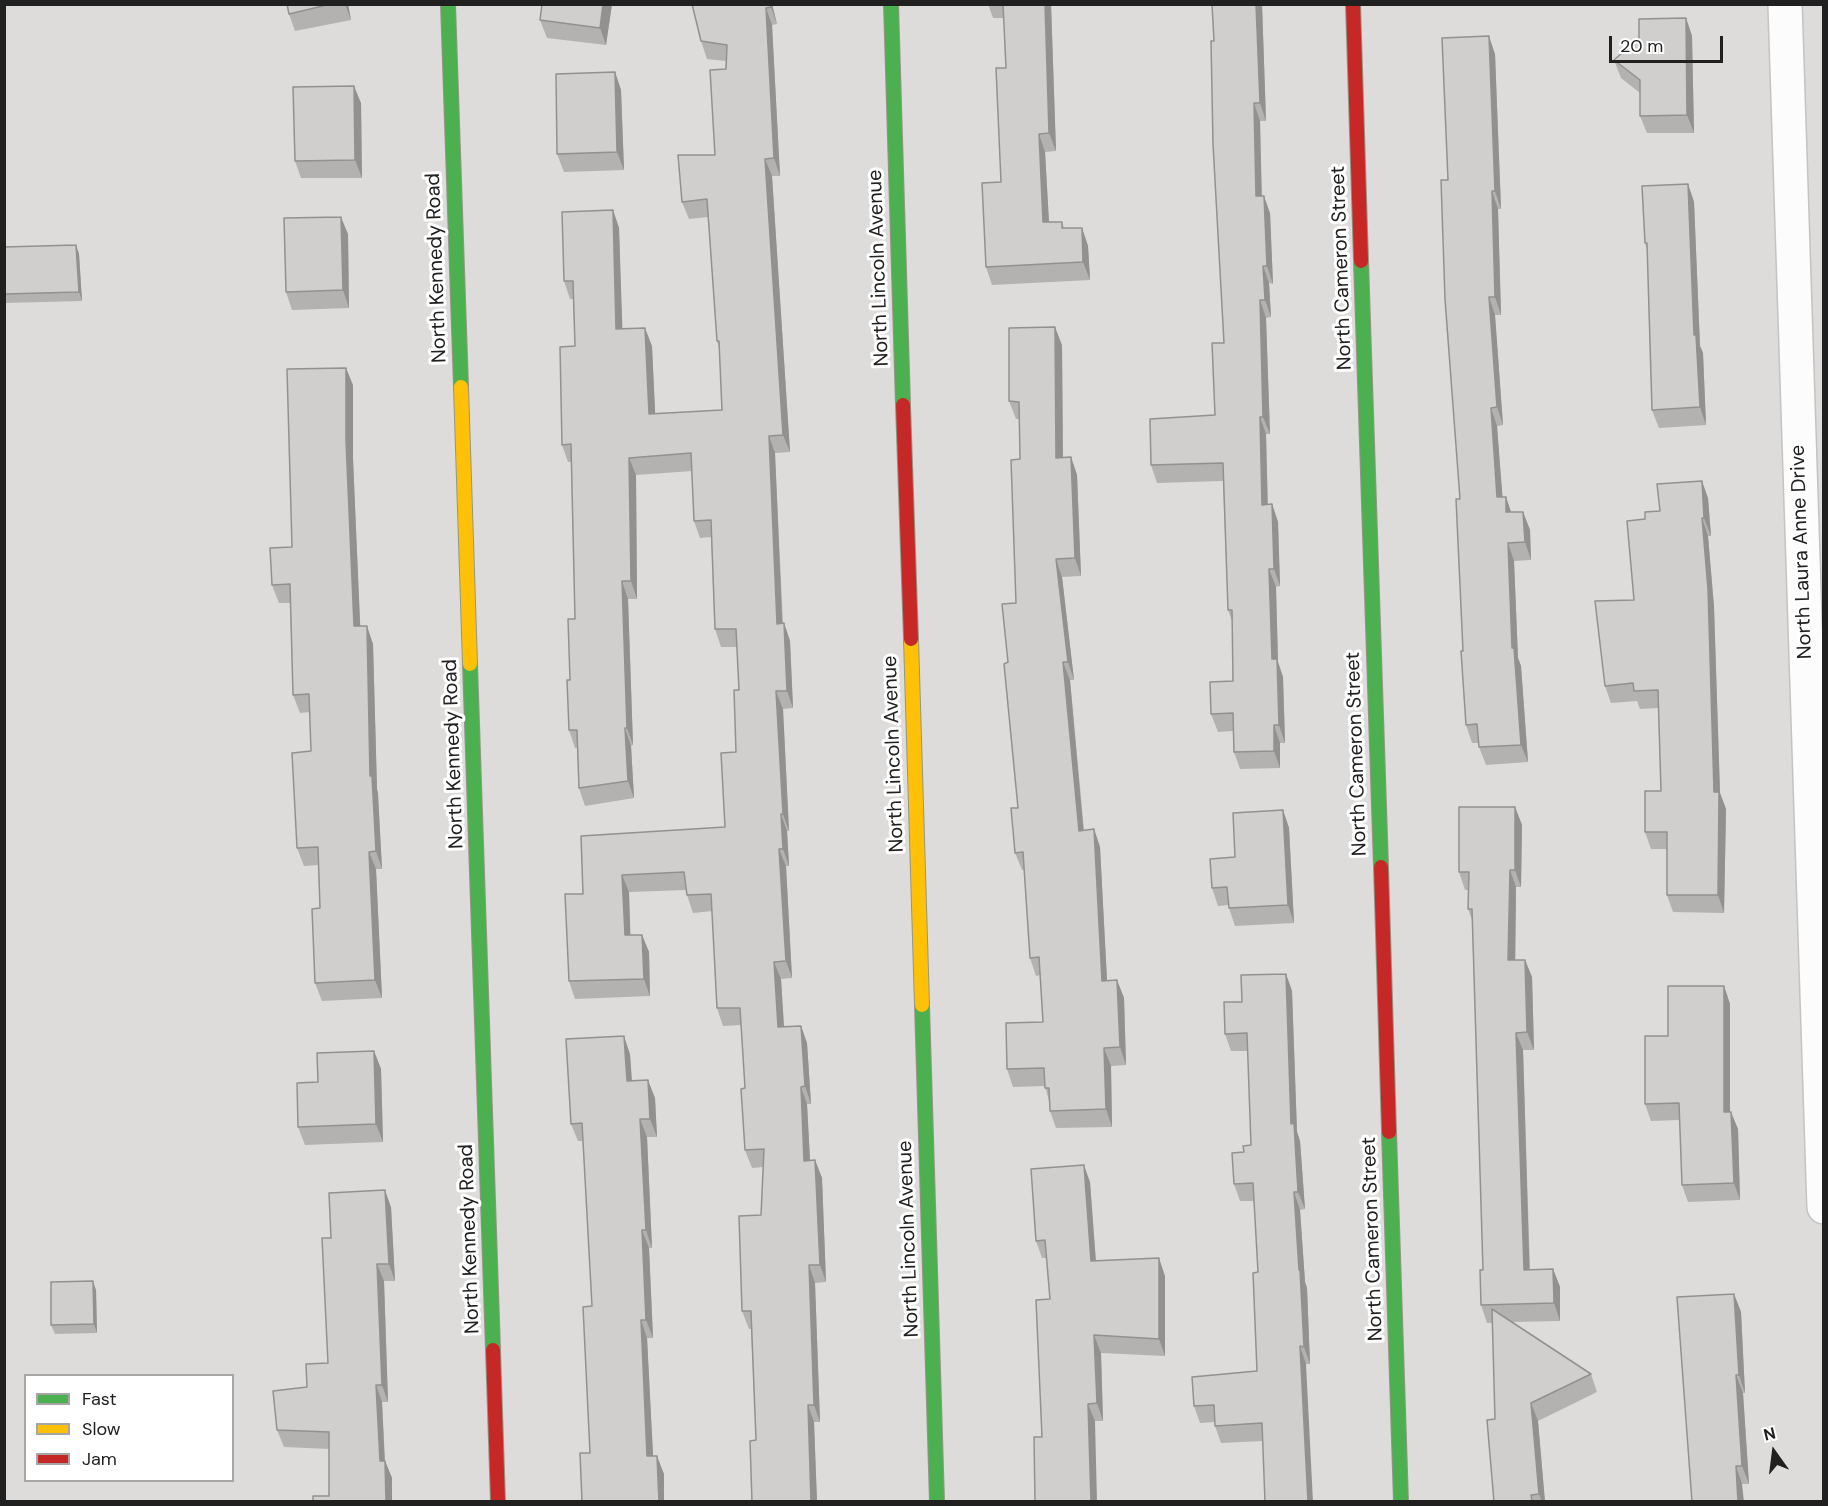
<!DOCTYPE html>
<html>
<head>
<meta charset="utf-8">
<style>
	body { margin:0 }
	#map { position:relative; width:1828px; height:1506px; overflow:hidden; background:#eeedea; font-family:"DM Sans",sans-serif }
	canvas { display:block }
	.frame { position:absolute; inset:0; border:6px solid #202020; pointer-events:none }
	.legend { position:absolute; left:24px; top:1374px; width:210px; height:108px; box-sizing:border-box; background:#fff; border:2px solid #a6a6a6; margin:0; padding:8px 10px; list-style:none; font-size:18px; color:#202020 }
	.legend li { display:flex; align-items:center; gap:12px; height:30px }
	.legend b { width:30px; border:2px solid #a6a6a6 }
	.north { position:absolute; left:1744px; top:1422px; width:60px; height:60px; -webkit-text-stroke:4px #fff; paint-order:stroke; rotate:346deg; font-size:16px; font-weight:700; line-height:24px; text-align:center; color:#202020 }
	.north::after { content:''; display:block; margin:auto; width:21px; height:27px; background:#202020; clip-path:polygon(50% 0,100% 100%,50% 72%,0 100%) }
	.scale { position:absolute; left:1609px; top:36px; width:114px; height:27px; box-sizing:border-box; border:3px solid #202020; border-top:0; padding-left:8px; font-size:18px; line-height:21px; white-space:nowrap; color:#202020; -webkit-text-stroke:4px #fff; paint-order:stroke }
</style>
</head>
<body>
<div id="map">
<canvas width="1828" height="1506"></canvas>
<div class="frame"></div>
<ul class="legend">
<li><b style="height:8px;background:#4caf50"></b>Fast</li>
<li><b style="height:8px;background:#ffc107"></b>Slow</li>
<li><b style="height:8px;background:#c62828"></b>Jam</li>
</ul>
<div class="north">N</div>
<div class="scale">20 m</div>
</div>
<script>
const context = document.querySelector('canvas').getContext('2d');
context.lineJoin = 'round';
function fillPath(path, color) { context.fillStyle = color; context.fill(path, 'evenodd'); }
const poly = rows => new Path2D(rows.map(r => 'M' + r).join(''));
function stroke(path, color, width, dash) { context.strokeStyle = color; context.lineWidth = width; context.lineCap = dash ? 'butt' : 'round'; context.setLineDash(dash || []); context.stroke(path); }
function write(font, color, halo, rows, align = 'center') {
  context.font = font + ' "DM Sans",sans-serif'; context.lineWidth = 6; context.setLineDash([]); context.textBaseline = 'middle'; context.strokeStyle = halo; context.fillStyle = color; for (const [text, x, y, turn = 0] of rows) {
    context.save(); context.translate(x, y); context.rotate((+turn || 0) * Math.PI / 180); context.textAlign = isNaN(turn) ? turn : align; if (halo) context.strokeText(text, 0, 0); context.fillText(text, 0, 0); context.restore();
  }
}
fillPath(poly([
	[5,5,1823,5,1823,1501,5,1502],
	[26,1376,232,1376,232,1480,26,1480]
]), '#dddcdb');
const street = poly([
	[1785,4,1824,1207]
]);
const fast = poly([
	[448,4,461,387],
	[891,4,903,405],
	[1361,261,1381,867],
	[470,664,493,1350],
	[922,1005,937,1502],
	[1389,1132,1401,1502]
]);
const slow = poly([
	[461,387,470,664],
	[911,639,922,1005]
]);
const jam = poly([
	[1353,4,1361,261],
	[903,405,911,639],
	[1381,867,1389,1132],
	[493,1350,498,1502]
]);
stroke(street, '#c4c3c2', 36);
stroke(fast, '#949683', 16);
stroke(slow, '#949683', 16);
stroke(jam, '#949683', 16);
stroke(street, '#fcfcfc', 33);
stroke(fast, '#4caf50', 14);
stroke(slow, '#ffc107', 14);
stroke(jam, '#c62828', 14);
fillPath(poly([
	[287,4,348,4,351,20,295,31,289,14],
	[542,4,612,4,606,45,547,38,540,20],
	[692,4,772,4,777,24,772,25,780,176,772,176,790,452,775,453,783,623,784,623,790,641,793,708,783,709,789,831,787,831,789,866,786,866,792,978,781,979,784,1027,801,1026,807,1043,811,1104,807,1104,810,1161,815,1160,822,1178,826,1282,815,1283,820,1422,814,1422,817,1502,752,1502,756,1440,751,1329,749,1329,742,1311,761,1215,763,1167,752,1168,745,1150,745,1088,741,1025,723,1026,717,1008,712,911,693,913,687,895,686,890,629,892,630,935,642,935,649,952,650,996,575,999,569,981,583,894,725,827,736,752,739,690,737,647,721,647,715,629,711,537,700,538,694,521,692,471,636,475,637,599,628,599,633,745,631,746,634,798,585,806,579,788,577,748,575,748,569,730,570,680,575,619,571,462,568,462,562,445,575,346,573,299,570,299,564,281,613,210,619,228,622,329,652,346,655,414,722,410,719,347,717,341,708,217,689,219,682,202,715,155,726,61,707,59,701,41],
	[988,4,1051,4,1056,151,1045,152,1049,222,1062,222,1064,228,1082,228,1088,246,1090,280,992,285,986,267,1001,182,1006,68,1004,18,993,18],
	[1262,4,1266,121,1260,121,1262,196,1270,213,1273,284,1269,283,1271,317,1266,318,1270,434,1266,434,1268,504,1272,504,1278,522,1280,586,1276,587,1278,662,1283,677,1285,743,1280,743,1280,768,1240,769,1234,752,1233,731,1218,732,1211,714,1233,681,1232,621,1228,610,1223,481,1157,483,1151,465,1215,415,1224,343,1214,41],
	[1686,18,1692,36,1694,133,1647,133,1640,116,1640,93,1621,78,1614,60],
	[1495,54,1501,209,1498,209,1501,315,1495,315,1503,425,1497,426,1502,497,1506,497,1511,512,1523,512,1530,530,1531,560,1514,561,1518,658,1521,666,1528,762,1486,765,1479,747,1479,743,1472,743,1466,725,1463,651,1460,499,1448,180],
	[615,72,621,90,624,170,564,172,557,154],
	[361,103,362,178,301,178,295,161],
	[1688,184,1694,202,1700,346,1703,353,1706,425,1659,428,1652,410,1647,249,1645,243],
	[348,234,349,308,292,310,286,292],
	[76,245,79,254,82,301,4,303,4,247],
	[1062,345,1063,457,1071,457,1077,475,1081,576,1062,577,1074,680,1070,680,1084,830,1094,829,1100,847,1107,981,1117,980,1124,998,1126,1065,1111,1066,1112,1127,1056,1128,1050,1111,1049,1101,1045,1086,1013,1087,1007,1069,1043,1022,1040,975,1036,976,1030,958,1024,870,1022,870,1015,853,1018,808,1008,662,1016,603,1020,459,1020,419,1016,419,1009,401],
	[353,385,353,459,360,626,373,644,377,789,378,794,382,869,376,869,382,998,322,1001,315,983,320,908,318,865,304,866,297,848,311,751,310,712,300,713,293,695,290,603,279,603,272,585,292,547],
	[1708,498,1711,536,1708,536,1714,607,1720,793,1726,809,1724,913,1673,912,1667,895,1667,849,1651,849,1645,832,1661,791,1658,708,1640,709,1637,701,1611,703,1605,686,1634,600,1660,511],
	[1515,807,1522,825,1521,887,1516,887,1515,960,1525,960,1532,977,1534,1050,1523,1050,1530,1270,1553,1269,1560,1287,1560,1321,1512,1322,1591,1374,1597,1392,1538,1421,1545,1502,1494,1502,1495,1419,1493,1323,1487,1323,1481,1305,1483,1270,1472,920,1468,909,1468,890,1465,890,1459,872],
	[1283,810,1289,828,1294,923,1235,926,1228,905,1218,906,1212,888,1235,857],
	[1286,974,1292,991,1297,1132,1300,1141,1305,1209,1300,1210,1305,1282,1307,1288,1310,1364,1306,1364,1263,1441,1221,1443,1215,1426,1215,1422,1200,1423,1194,1406,1257,1371,1258,1272,1254,1201,1240,1201,1234,1184,1244,1152,1251,1145,1248,1051,1231,1051,1225,1034,1242,1002],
	[1724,986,1730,1004,1730,1112,1738,1129,1740,1200,1688,1202,1682,1185,1680,1120,1651,1121,1645,1104,1668,1036],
	[374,1051,381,1069,383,1142,305,1145,298,1127,318,1082],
	[630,1054,632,1081,655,1098,657,1137,647,1137,652,1248,649,1248,653,1338,647,1338,653,1456,664,1474,590,1453,592,1306,583,1141,578,1141,571,1124],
	[1090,1182,1096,1261,1165,1276,1165,1356,1101,1353,1103,1421,1095,1421,1042,1437,1050,1299,1047,1258,1042,1258,1036,1241],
	[391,1207,395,1281,384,1281,388,1402,382,1402,385,1461,392,1478,329,1496,329,1449,284,1447,277,1430,307,1387,328,1363,331,1238],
	[96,1290,97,1333,55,1334,51,1325],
	[1734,1294,1741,1312,1745,1393,1743,1393,1749,1484,1742,1484,1692,1502]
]), '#b4b2b0');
fillPath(poly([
	[345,4,348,4,351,20],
	[603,4,612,4,606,45,600,28],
	[770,4,772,4,777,24],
	[1045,4,1051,4,1056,151,1049,133],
	[1256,4,1262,4,1266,121,1260,103],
	[766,8,772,25,780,176,774,158],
	[1686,18,1692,36,1694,133,1687,115],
	[1489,36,1495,54,1501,209,1495,191],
	[615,72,621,90,624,170,617,152],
	[354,86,361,103,362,178,355,160],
	[1254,103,1260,121,1262,214,1256,196],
	[1039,134,1045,152,1050,240,1043,222],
	[765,159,772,176,790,452,783,435],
	[1688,184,1694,202,1700,346,1703,353,1706,425,1700,407,1694,335],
	[1492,191,1498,209,1501,315,1495,297],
	[1264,196,1270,213,1273,284,1267,266],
	[613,210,619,228,623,347,616,329],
	[341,217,348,234,349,308,343,290],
	[1082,228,1088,246,1090,280,1083,262],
	[76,245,79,254,82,301,79,292],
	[1263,266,1269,283,1271,317,1265,300],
	[1489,297,1495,315,1503,425,1497,407],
	[1260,300,1266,318,1270,434,1263,417],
	[1055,327,1062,345,1063,475,1056,458],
	[645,328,652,346,656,431,649,414],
	[346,368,353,385,353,459,361,644,354,626,346,441],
	[1491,408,1497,426,1504,515,1497,497],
	[1260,417,1266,434,1268,522,1262,505],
	[769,436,775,453,783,641,777,624],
	[1071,457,1077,475,1081,576,1075,558],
	[629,458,636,475,637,599,631,581],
	[1702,481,1708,498,1711,536,1704,518],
	[1506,497,1512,515,1506,512],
	[1272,504,1278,522,1280,586,1274,569],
	[1523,512,1530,530,1531,560,1525,542],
	[1702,518,1708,536,1714,607,1720,793,1726,809,1724,913,1718,895],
	[1508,543,1514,561,1518,658,1521,666,1528,762,1521,745,1512,648],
	[1056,559,1062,577,1074,680,1068,662],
	[1269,569,1276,587,1278,662,1283,677,1285,743,1279,725,1272,659],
	[622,581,628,599,633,745,627,728],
	[784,623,790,641,793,708,787,691],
	[367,626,373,644,377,789,378,794,382,869,376,851,370,776],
	[1063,662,1070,680,1085,848,1079,831],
	[776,691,783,709,789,831,783,814],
	[1274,725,1280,743,1280,768,1274,751],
	[625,728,631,746,634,798,628,781],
	[1515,807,1522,825,1521,887,1515,870],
	[1283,810,1289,828,1294,923,1288,905],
	[781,814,787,831,789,866,783,849],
	[1094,829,1100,847,1108,999,1102,981],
	[779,849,786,866,792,978,786,961],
	[369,852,376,869,382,998,375,980],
	[1510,870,1516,887,1515,978,1508,960],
	[622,875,629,892,631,953,625,935],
	[642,935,649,952,650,996,644,979],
	[1525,960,1532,977,1534,1050,1527,1032],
	[774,962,781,979,785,1044,778,1027],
	[1286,974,1292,991,1297,1132,1300,1141,1305,1209,1298,1192,1291,1124],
	[1117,980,1124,998,1126,1065,1120,1047],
	[1724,986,1730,1004,1730,1129,1724,1112],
	[801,1026,807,1043,811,1104,805,1086],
	[1516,1033,1523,1050,1530,1287,1524,1270],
	[624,1036,630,1054,633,1099,627,1081],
	[1104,1048,1111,1066,1112,1127,1106,1109],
	[374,1051,381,1069,383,1142,376,1124],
	[648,1080,655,1098,657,1137,650,1119],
	[801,1087,807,1104,811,1178,804,1161],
	[1731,1112,1738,1129,1740,1200,1734,1183],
	[640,1119,647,1137,652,1248,646,1230],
	[815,1160,822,1178,826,1282,820,1265],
	[1084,1165,1090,1182,1097,1278,1091,1261],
	[385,1190,391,1207,395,1281,389,1264],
	[1294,1192,1300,1210,1305,1282,1307,1288,1310,1364,1304,1347],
	[642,1230,649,1248,653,1338,646,1320],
	[1159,1258,1165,1276,1165,1356,1159,1339],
	[377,1264,384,1281,388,1402,382,1385],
	[809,1265,815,1283,820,1422,814,1405],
	[1553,1269,1560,1287,1560,1321,1554,1303],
	[93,1281,96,1290,97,1333,94,1324],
	[1734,1294,1741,1312,1745,1393,1739,1375],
	[641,1320,647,1338,654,1474,647,1456],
	[1094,1335,1101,1353,1103,1421,1097,1403],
	[1300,1346,1306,1364,1313,1502,1308,1502],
	[1736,1375,1743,1393,1749,1484,1742,1466],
	[376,1385,382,1402,385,1467,385,1461,392,1478,392,1502,386,1502,380,1461],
	[1531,1403,1538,1421,1545,1502,1542,1502,1539,1494],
	[1088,1404,1095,1421,1097,1502,1091,1502],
	[808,1405,814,1422,817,1502,811,1502],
	[657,1456,664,1474,664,1502,659,1502],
	[1736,1466,1742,1484,1744,1502,1738,1502]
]), '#929190');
const building = poly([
	[287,4,331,4,289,14,287,4],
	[542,4,603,4,600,28,540,20,542,4],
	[692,4,770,4,771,7,766,8,774,158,765,159,783,435,769,436,777,624,784,623,787,691,776,691,783,814,781,814,783,849,779,849,786,961,774,962,778,1027,801,1026,805,1086,801,1087,804,1161,815,1160,820,1265,809,1265,814,1405,808,1405,811,1502,752,1502,750,1441,756,1440,751,1311,742,1311,739,1216,761,1215,764,1149,745,1150,741,1089,745,1088,740,1008,717,1008,711,894,687,895,684,872,622,875,625,935,642,935,644,979,569,981,565,894,583,894,581,836,725,827,721,753,736,752,734,690,739,690,736,629,715,629,711,520,694,521,691,453,629,458,631,581,622,581,627,728,625,728,628,781,579,788,577,730,569,730,567,680,570,680,568,619,575,619,571,444,562,445,560,347,575,346,573,281,564,281,562,212,613,210,616,329,645,328,649,414,722,410,719,341,717,341,707,199,682,202,678,155,715,155,710,70,726,69,727,45,701,41,692,4],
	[1003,4,1045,4,1049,133,1039,134,1043,222,1062,222,1062,228,1082,228,1083,262,986,267,982,183,1001,182,996,68,1006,68,1003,4],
	[1212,4,1256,4,1260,103,1254,103,1256,196,1264,196,1267,266,1263,266,1265,300,1260,300,1263,417,1260,417,1262,505,1272,504,1274,569,1269,569,1272,659,1277,659,1279,725,1274,725,1274,751,1234,752,1233,713,1211,714,1210,682,1233,681,1232,610,1228,610,1223,463,1151,465,1150,419,1215,415,1212,343,1224,343,1213,144,1211,41,1214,41,1212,4],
	[1686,18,1687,115,1640,116,1640,80,1614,60,1639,38,1639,19,1686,18],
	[1489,36,1495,191,1492,191,1495,297,1489,297,1497,407,1491,408,1497,497,1506,497,1506,512,1523,512,1525,542,1508,543,1512,648,1514,648,1521,745,1479,747,1477,724,1466,725,1461,651,1463,651,1456,499,1460,499,1445,299,1441,180,1448,180,1442,38,1489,36],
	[615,72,617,152,557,154,556,74,615,72],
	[354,86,355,160,295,161,293,87,354,86],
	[1688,184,1694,335,1696,335,1700,407,1652,410,1647,243,1645,243,1642,186,1688,184],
	[341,217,343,290,286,292,284,218,341,217],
	[76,245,79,292,4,294,4,247,76,245],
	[1055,327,1056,458,1071,457,1075,558,1056,559,1068,662,1063,662,1079,831,1094,829,1102,981,1117,980,1120,1047,1104,1048,1106,1109,1050,1111,1049,1088,1045,1088,1044,1068,1007,1069,1006,1023,1043,1022,1039,957,1030,958,1023,852,1015,853,1011,808,1018,808,1004,664,1008,662,1002,604,1016,603,1011,460,1020,459,1019,402,1009,401,1009,328,1055,327],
	[346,368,346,441,354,626,367,626,370,776,372,776,376,851,369,852,375,980,315,983,312,909,320,908,318,847,297,848,292,753,311,751,309,694,293,695,290,584,272,585,270,548,292,547,287,369,346,368],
	[1702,481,1704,518,1702,518,1708,589,1714,792,1719,792,1718,895,1667,895,1667,832,1645,832,1645,791,1661,791,1658,690,1634,691,1633,683,1605,686,1595,601,1634,600,1627,521,1645,519,1645,512,1660,511,1657,484,1702,481],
	[1459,807,1515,807,1515,870,1510,870,1508,960,1525,960,1527,1032,1516,1033,1524,1270,1553,1269,1554,1303,1481,1305,1480,1270,1483,1270,1472,909,1468,909,1469,872,1459,872,1459,807],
	[1283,810,1288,905,1229,908,1227,887,1212,888,1210,859,1235,857,1233,813,1283,810],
	[1286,974,1291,1124,1294,1123,1298,1192,1294,1192,1299,1270,1300,1270,1304,1347,1300,1346,1308,1502,1265,1502,1262,1423,1215,1426,1214,1405,1194,1406,1192,1377,1257,1371,1253,1273,1258,1272,1253,1183,1234,1184,1232,1153,1244,1152,1243,1146,1251,1145,1247,1033,1225,1034,1224,1002,1242,1002,1241,975,1286,974],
	[1668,986,1724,986,1724,1112,1731,1112,1734,1183,1682,1185,1679,1103,1645,1104,1645,1036,1668,1036,1668,986],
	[624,1036,627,1081,648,1080,650,1119,640,1119,646,1230,642,1230,646,1320,641,1320,647,1456,657,1456,659,1502,582,1502,580,1453,590,1453,583,1307,592,1306,582,1123,571,1124,566,1039,624,1036],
	[374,1051,376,1124,298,1127,297,1083,318,1082,317,1053,374,1051],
	[1084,1165,1091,1261,1159,1258,1159,1339,1094,1335,1097,1403,1088,1404,1091,1502,1035,1502,1034,1437,1042,1437,1036,1300,1050,1299,1045,1240,1036,1241,1031,1169,1084,1165],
	[385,1190,389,1264,377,1264,382,1385,376,1385,380,1461,385,1461,386,1502,313,1502,313,1496,329,1496,329,1432,277,1430,273,1391,307,1387,306,1364,328,1363,322,1238,331,1238,329,1193,385,1190],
	[93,1281,94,1324,51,1325,51,1282,93,1281],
	[1734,1294,1739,1375,1736,1375,1742,1466,1736,1466,1738,1502,1692,1502,1677,1297,1734,1294],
	[1492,1309,1591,1374,1531,1403,1539,1494,1531,1495,1532,1502,1494,1502,1487,1420,1495,1419,1492,1309]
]);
fillPath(building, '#d1cfcd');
stroke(building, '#929190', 1.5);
write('20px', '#202020', '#fff', [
	["North Kennedy Road",437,268,-92],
	["North Lincoln Avenue",879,268,-92],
	["North Cameron Street",1342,268,-92],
	["North Laura Anne Drive",1802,552,-92],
	["North Kennedy Road",454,754,-92],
	["North Lincoln Avenue",894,754,-92],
	["North Cameron Street",1357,754,-92],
	["North Kennedy Road",470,1239,-92],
	["North Lincoln Avenue",909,1239,-92],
	["North Cameron Street",1373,1239,-92]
]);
</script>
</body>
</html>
